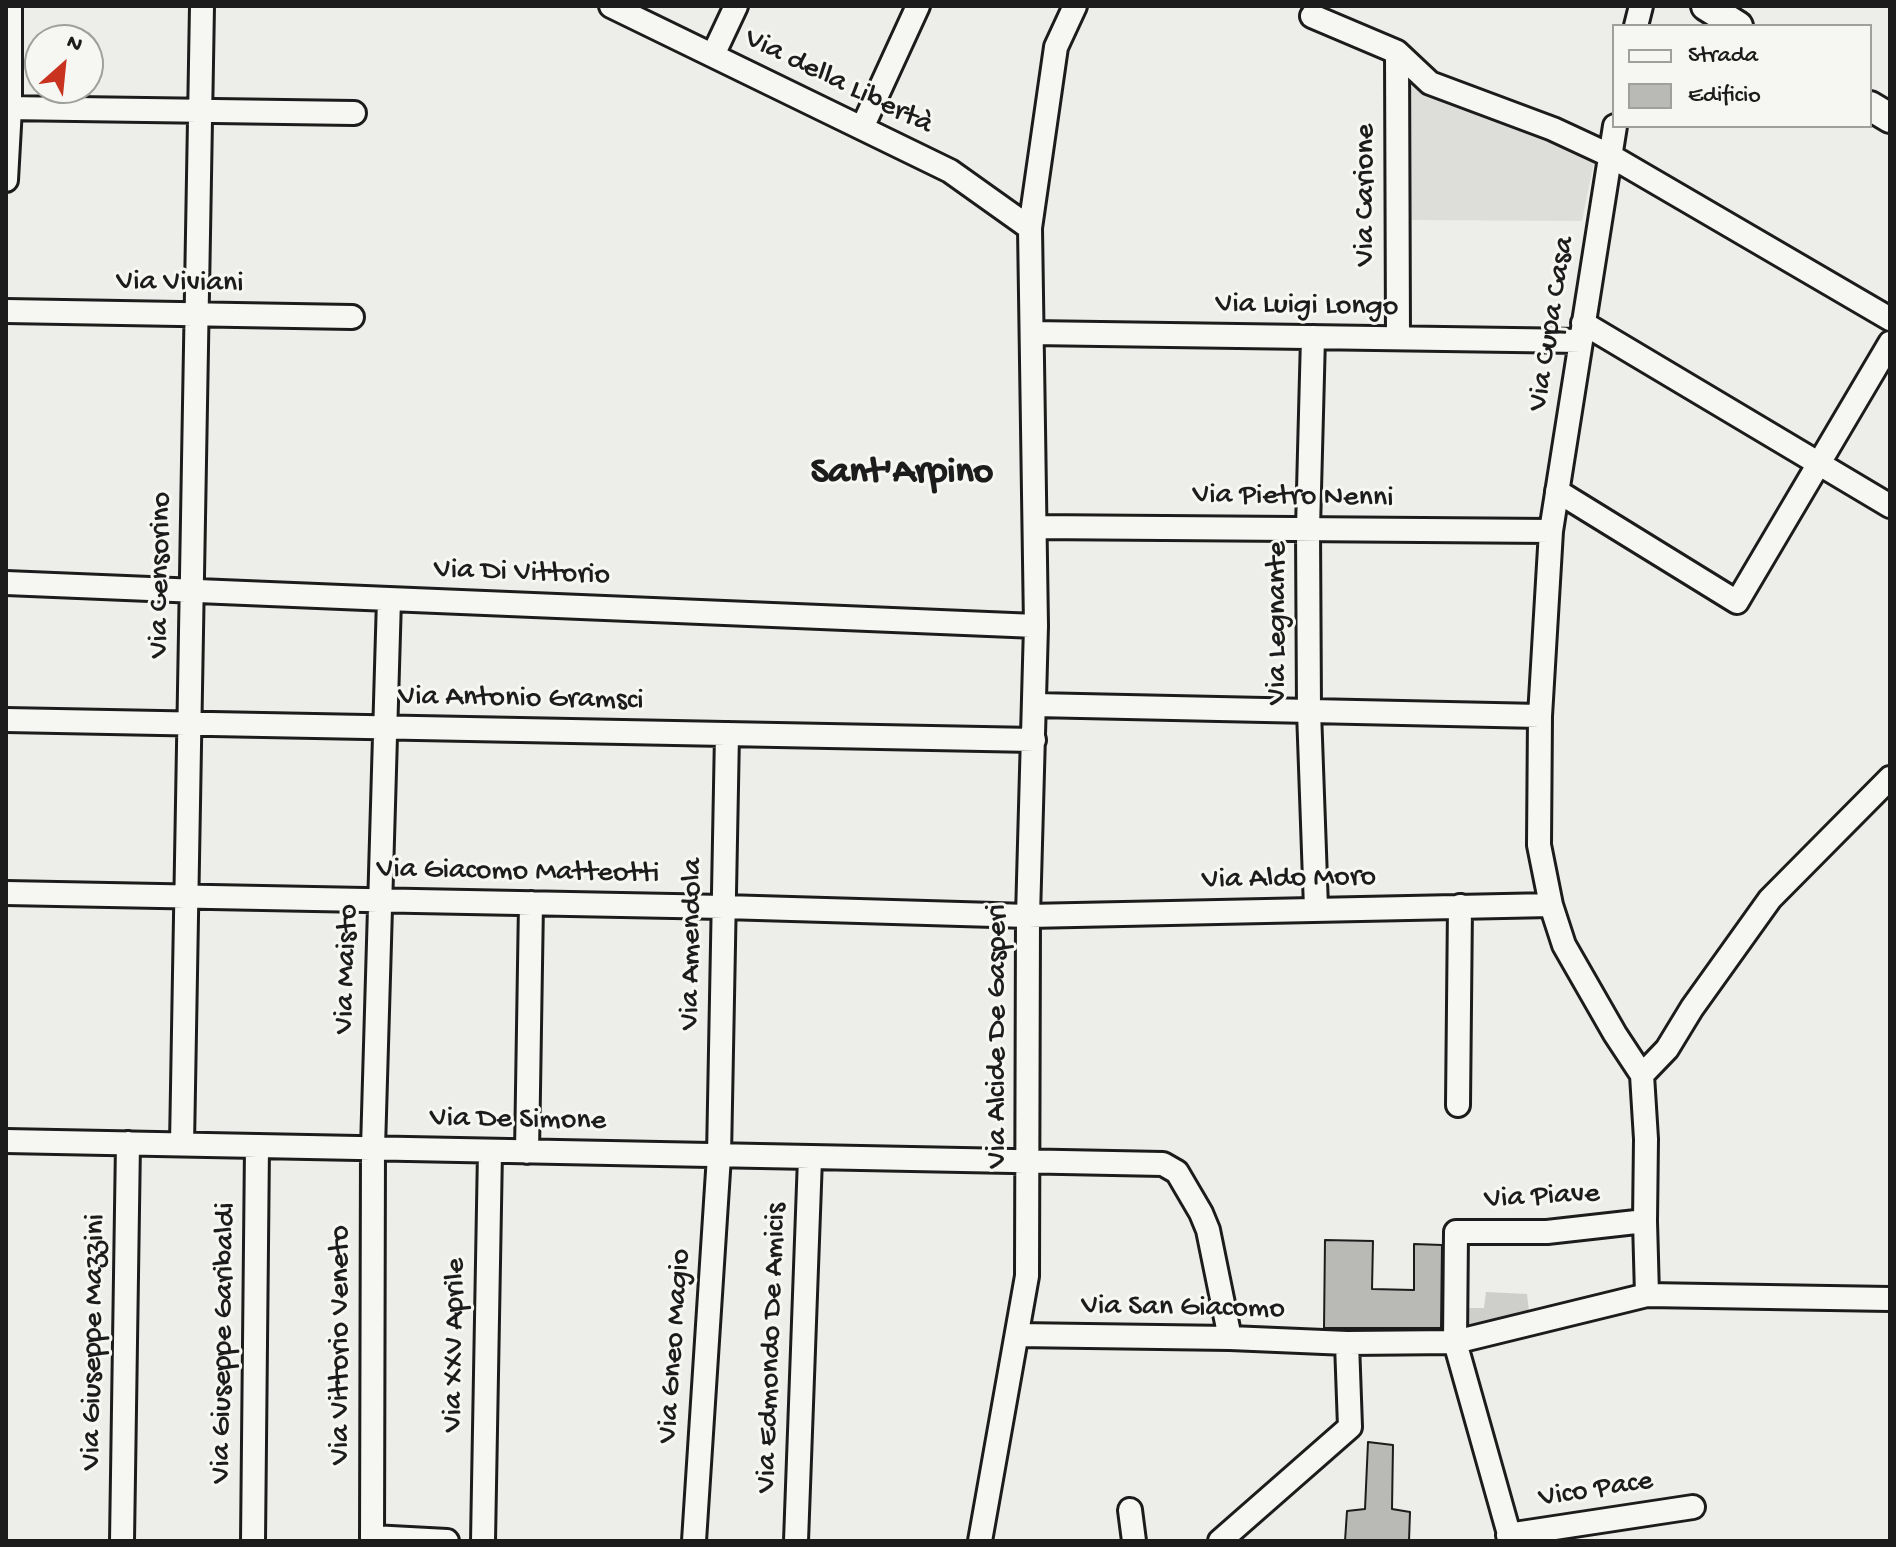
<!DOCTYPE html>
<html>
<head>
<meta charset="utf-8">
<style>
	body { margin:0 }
	#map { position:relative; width:1896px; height:1547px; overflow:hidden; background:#edede9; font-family:"Gochi Hand",sans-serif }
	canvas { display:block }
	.frame { position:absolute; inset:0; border:8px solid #1c1c1c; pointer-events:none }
	.legend { position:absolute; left:1612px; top:24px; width:260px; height:104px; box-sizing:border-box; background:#f6f6f2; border:2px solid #9f9f9c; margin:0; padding:10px 14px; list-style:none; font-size:24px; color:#1c1c1c }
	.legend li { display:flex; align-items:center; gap:16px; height:40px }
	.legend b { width:40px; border:2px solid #9f9f9c }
	.north { position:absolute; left:24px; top:24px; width:80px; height:80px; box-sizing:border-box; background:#f6f6f2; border:2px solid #9f9f9c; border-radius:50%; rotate:27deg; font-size:22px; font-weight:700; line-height:32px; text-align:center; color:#1c1c1c }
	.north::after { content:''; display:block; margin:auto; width:28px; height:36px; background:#c8321e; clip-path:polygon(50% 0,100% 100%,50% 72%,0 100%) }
</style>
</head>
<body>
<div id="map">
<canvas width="1896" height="1547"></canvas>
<div class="frame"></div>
<ul class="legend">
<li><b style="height:10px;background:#f6f6f2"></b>Strada</li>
<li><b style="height:22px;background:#b9b9b6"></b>Edificio</li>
</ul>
<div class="north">N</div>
</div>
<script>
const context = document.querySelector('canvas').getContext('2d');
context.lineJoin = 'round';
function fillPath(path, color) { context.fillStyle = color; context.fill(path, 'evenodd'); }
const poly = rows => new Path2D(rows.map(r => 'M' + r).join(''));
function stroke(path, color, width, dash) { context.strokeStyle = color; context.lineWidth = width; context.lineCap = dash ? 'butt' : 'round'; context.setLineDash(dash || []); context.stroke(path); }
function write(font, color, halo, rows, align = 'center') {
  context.font = font + ' "Gochi Hand",sans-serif'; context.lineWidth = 6; context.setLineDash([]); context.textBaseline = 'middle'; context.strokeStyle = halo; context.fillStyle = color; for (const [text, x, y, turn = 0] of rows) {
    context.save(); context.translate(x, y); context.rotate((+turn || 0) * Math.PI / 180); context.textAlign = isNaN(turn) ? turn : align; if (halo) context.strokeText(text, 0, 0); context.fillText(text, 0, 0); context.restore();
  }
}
fillPath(poly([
	[1415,85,1424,92,1558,139,1595,157,1582,221,1411,220,1411,86]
]), '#ddddda');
fillPath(poly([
	[1486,1292,1527,1294,1530,1321,1461,1338,1461,1308,1484,1308]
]), '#cececb');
const building = poly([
	[1325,1240,1373,1241,1372,1289,1414,1290,1414,1244,1442,1245,1441,1328,1324,1328,1325,1240],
	[1368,1442,1393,1445,1392,1509,1410,1512,1409,1541,1345,1541,1347,1511,1365,1509,1368,1442]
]);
fillPath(building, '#b9b9b6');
stroke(building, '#1c1c1c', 2);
const minor = poly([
	[611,6,950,171,1030,228],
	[1312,16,1397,52,1430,83,1553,129,1609,155,1890,319],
	[1636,26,1641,6],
	[1397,52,1398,338],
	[713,55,736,6],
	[6,108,354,113],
	[1615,126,1551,531,1540,716,1539,845,1551,905,1564,945,1615,1034,1642,1075,1646,1139,1645,1221,1647,1295],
	[862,128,918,6],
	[6,180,10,108,10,6],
	[6,311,352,317],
	[1583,323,1890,506],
	[1032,333,1581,341],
	[1313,337,1308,528,1309,711,1316,908],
	[1557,491,1737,602,1890,343],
	[1035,527,1551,531],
	[6,583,1036,626],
	[1035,705,1540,716],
	[6,720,1034,740],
	[6,893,724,907,1028,916,1551,905],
	[1642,1075,1667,1049,1692,1008,1770,899,1890,778],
	[1458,1105,1460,906],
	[6,1141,1163,1164,1177,1172,1201,1213,1208,1230,1230,1338],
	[182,1144,202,6],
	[527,1152,531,903],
	[1017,1335,1230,1338,1347,1343,1455,1342,1647,1295,1890,1299],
	[1130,1510,1134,1541],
	[1508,1535,1693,1507],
	[372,1537,447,1541],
	[122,1541,128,1143],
	[253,1541,257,1146],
	[372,1541,373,1148,389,599],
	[483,1541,490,1151],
	[694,1541,719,1156,727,734],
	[796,1541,810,1158],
	[980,1541,1027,1276,1028,916,1036,626,1030,228,1056,47,1075,6],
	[1220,1541,1350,1427,1347,1343],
	[1511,1541,1455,1342,1456,1232,1547,1232,1645,1221]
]);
const major = poly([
	[1706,6,1738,26],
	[1870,106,1890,118]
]);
stroke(minor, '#1c1c1c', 28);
stroke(major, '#1c1c1c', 34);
stroke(minor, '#f6f6f2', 22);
stroke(major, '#f6f6f2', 28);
write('30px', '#1c1c1c', '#f6f6f2', [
	["Via della Libertà",838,83,26],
	["Via Carione",1367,195,-90],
	["Via Viviani",180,284,1],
	["Via Luigi Longo",1307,307,1],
	["Via Cupa Casa",1553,324,-81],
	["Via Pietro Nenni",1293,498,1],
	["Via Di Vittorio",522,574,2],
	["Via Censorino",162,575,-89],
	["Via Legnante",1279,623,-90],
	["Via Antonio Gramsci",521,700,1],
	["Via Giacomo Matteotti",518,873,1],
	["Via Aldo Moro",1289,880,-1],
	["Via Amendola",693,944,-89],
	["Via Maisto",348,969,-88],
	["Via Alcide De Gasperi",999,1036,-90],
	["Via De Simone",518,1121,1],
	["Via Piave",1542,1198,-3],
	["Via San Giacomo",1183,1309,1],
	["Via Giuseppe Mazzini",95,1342,-89],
	["Via Giuseppe Garibaldi",225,1343,-89],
	["Via Vittorio Veneto",342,1345,-90],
	["Via XXV Aprile",456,1345,-89],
	["Via Gneo Magio",676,1346,-86],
	["Via Edmondo De Amicis",773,1348,-88],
	["Vico Pace",1596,1491,-9]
]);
write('bold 38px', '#1c1c1c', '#f6f6f2', [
	["Sant'Arpino",902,474]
]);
</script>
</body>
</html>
